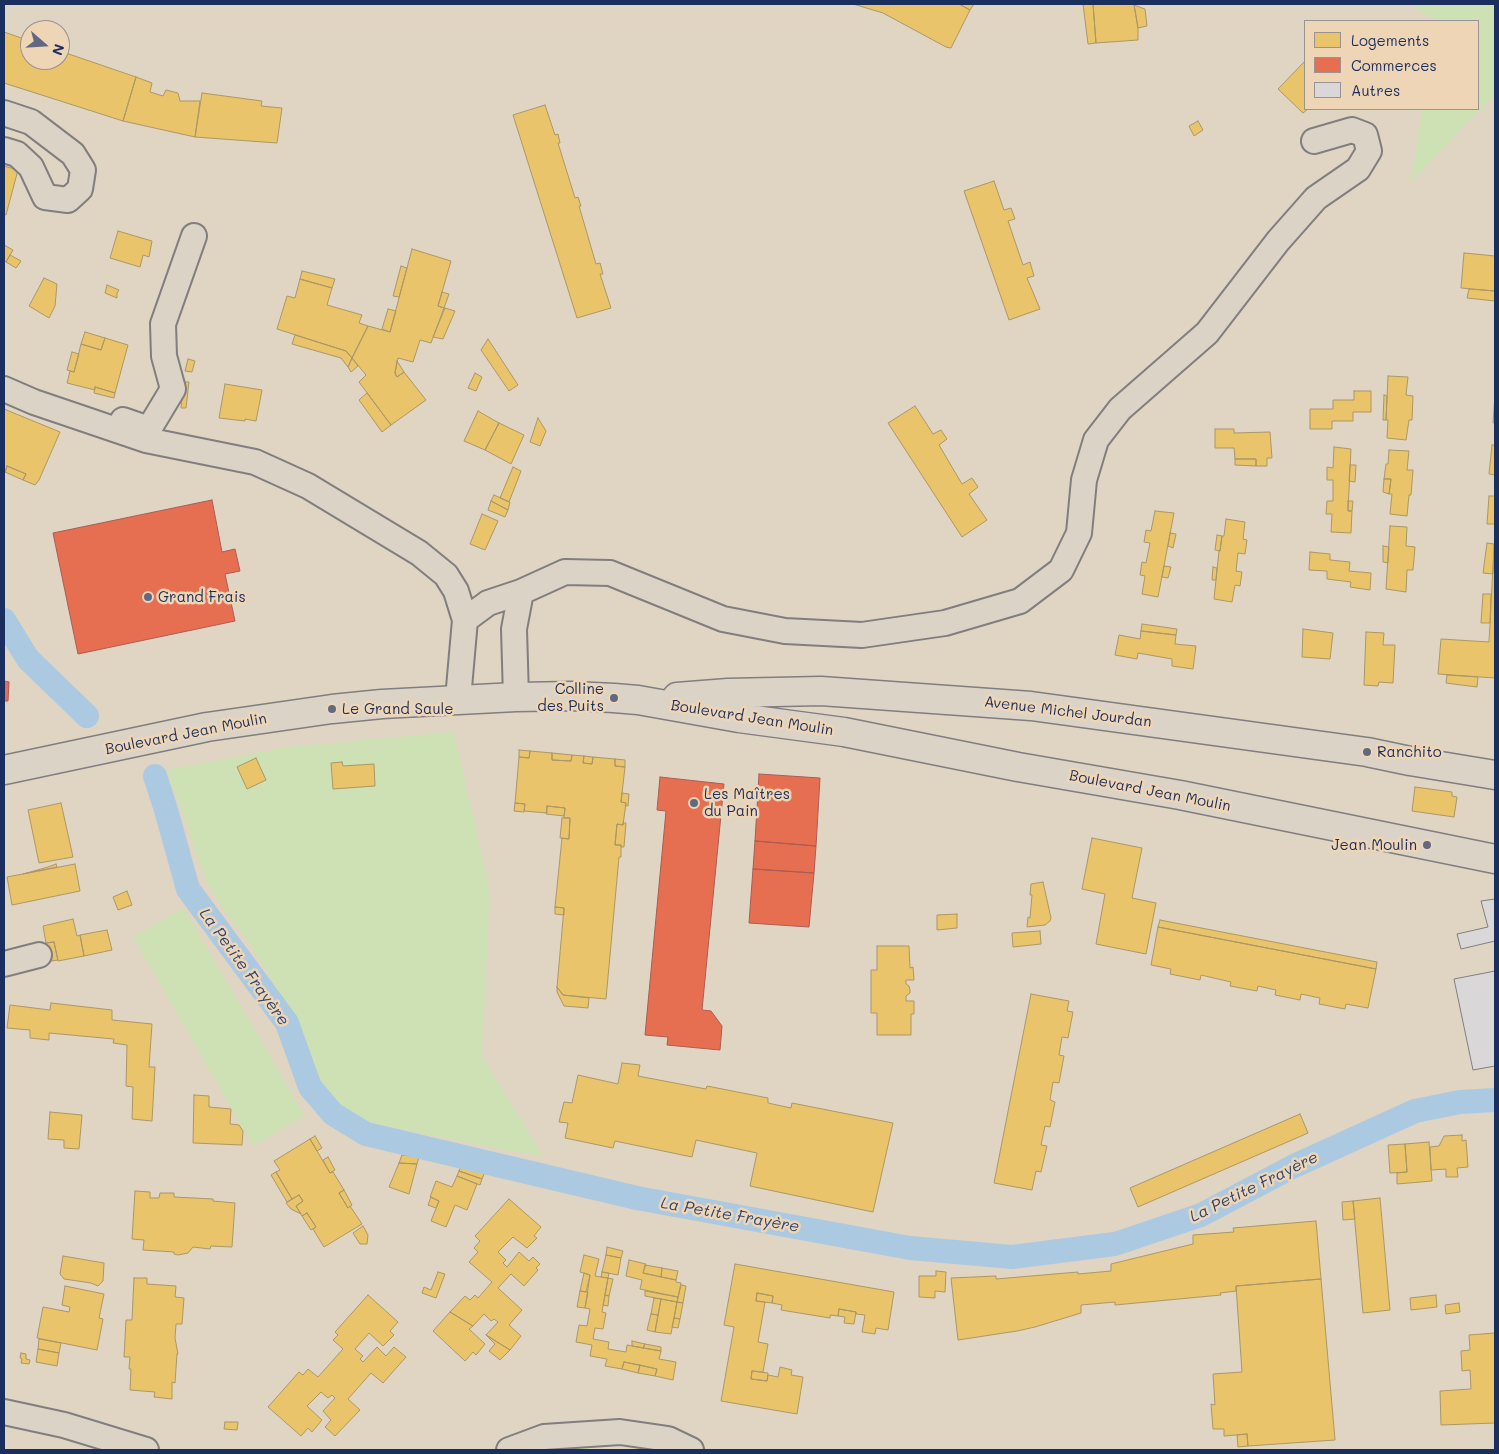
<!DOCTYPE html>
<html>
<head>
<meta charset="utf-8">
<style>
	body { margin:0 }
	#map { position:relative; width:1499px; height:1454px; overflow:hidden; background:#e0d4c3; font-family:Mali,sans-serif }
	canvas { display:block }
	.frame { position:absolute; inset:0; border:5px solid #1b2f5e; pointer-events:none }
	.legend { position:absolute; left:1304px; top:20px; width:175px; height:90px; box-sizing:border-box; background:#edd5b6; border:1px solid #999393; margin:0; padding:6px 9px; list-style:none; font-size:15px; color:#1b2f5e }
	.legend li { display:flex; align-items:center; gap:10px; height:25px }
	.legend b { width:25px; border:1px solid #999393 }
	.north { position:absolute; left:20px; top:20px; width:50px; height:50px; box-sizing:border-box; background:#edd5b6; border:1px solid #999393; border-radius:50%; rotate:109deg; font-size:14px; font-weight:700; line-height:20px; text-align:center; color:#1b2f5e }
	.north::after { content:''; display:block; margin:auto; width:18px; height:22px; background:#606981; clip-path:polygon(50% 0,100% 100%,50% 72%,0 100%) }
</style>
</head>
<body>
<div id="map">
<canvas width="1499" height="1454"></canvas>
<div class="frame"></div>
<ul class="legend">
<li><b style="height:14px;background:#e9c46a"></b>Logements</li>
<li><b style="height:14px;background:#e76f51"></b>Commerces</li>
<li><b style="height:14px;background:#d9d7d7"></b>Autres</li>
</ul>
<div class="north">N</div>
</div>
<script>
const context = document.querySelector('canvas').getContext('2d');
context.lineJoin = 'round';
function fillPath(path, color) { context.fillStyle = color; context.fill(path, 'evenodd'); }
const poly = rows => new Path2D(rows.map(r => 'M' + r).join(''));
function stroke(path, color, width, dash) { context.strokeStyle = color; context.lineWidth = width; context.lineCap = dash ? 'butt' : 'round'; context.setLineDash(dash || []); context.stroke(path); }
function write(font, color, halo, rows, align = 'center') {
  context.font = font + ' Mali,sans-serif'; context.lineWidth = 5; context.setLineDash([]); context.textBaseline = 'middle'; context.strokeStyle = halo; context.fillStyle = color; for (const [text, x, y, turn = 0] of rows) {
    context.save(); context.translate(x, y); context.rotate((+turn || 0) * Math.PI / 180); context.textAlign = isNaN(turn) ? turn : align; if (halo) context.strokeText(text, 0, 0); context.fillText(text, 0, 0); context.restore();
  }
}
fillPath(poly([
	[1407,4,1495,4,1495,94,1410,183,1422,109,1478,109,1478,21,1436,21,1436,20],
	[454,732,490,890,482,1056,544,1157,418,1133,353,1118,332,1106,317,1079,295,1019,248,941,225,912,205,879,185,819,166,770,288,747],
	[184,908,305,1116,253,1146,133,937],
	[574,1443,595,1450,557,1450]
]), '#cee1b4');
const homes = poly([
	[853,4,959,4,970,10,951,48,946,47,883,13,853,4],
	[959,4,974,4,970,10,959,4],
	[1083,4,1093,4,1096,43,1088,44,1083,4],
	[1093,4,1134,4,1138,28,1138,40,1096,43,1093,4],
	[1134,5,1145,9,1147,26,1138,28,1134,5],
	[4,32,30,41,30,60,60,60,60,51,136,77,123,121,4,83,4,32],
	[1305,61,1305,109,1308,109,1303,113,1278,89,1305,61],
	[136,77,152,83,150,92,163,96,166,90,178,93,180,101,200,101,195,137,123,121,136,77],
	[202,93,262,101,261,106,282,108,277,143,195,137,202,93],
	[545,105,555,135,558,134,560,143,558,143,575,198,578,197,581,206,579,206,596,264,600,263,603,274,600,274,611,308,577,318,513,115,545,105],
	[1198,121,1203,130,1194,136,1189,126,1198,121],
	[4,166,18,170,6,215,4,214,4,166],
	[994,181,1004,210,1011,208,1015,219,1008,221,1023,265,1030,262,1034,276,1027,278,1040,309,1009,320,964,191,994,181],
	[118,231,152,241,149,257,143,255,140,267,110,258,118,231],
	[4,245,13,250,6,262,4,260,4,245],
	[412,249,451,261,438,306,444,308,431,343,420,340,413,362,398,358,395,373,397,377,404,372,426,400,391,425,359,382,366,375,352,358,368,326,390,332,412,249],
	[1464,253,1495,256,1495,291,1461,288,1464,253],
	[10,255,21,261,16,268,6,262,10,255],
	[401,266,407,268,399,297,393,296,401,266],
	[302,271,335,279,332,288,300,279,302,271],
	[44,278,57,284,55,306,49,318,29,306,44,278],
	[300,279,332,288,327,305,362,315,359,323,368,326,352,358,346,351,277,329,287,296,295,298,300,279],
	[107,285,119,290,117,293,117,298,105,293,107,285],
	[1469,289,1495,291,1495,301,1467,298,1469,289],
	[442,292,449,294,444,308,438,306,442,292],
	[445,308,455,311,443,339,433,337,445,308],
	[388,309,396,311,390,332,382,329,388,309],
	[85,332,105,338,101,350,81,344,85,332],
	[295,335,346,351,352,358,348,367,341,358,292,344,295,335],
	[105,338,128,345,115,393,95,387,95,390,67,383,70,371,74,372,81,344,101,350,105,338],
	[488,339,518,385,509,391,481,350,488,339],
	[72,352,79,354,74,372,67,370,72,352],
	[352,358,358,366,351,372,348,367,352,358],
	[188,359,195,361,192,372,185,371,188,359],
	[397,361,404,372,397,377,395,373,397,361],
	[475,373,482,377,476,391,468,388,475,373],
	[1388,376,1408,377,1406,395,1413,396,1412,420,1409,420,1406,440,1387,438,1388,420,1386,420,1388,376],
	[184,382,189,382,186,408,181,408,184,382],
	[225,384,262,390,256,421,245,419,245,421,219,418,225,384],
	[95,387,115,393,114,398,94,393,95,387],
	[1354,391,1371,391,1371,412,1353,412,1353,421,1332,421,1332,429,1310,429,1310,409,1333,409,1333,400,1354,400,1354,391],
	[367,393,391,425,382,432,359,400,367,393],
	[1384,395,1387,396,1386,420,1383,420,1384,395],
	[1495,395,1495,423,1493,423,1495,395],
	[915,406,933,434,941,430,947,439,939,445,962,484,972,478,978,487,969,494,987,520,962,537,888,423,915,406],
	[4,409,60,432,39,480,35,485,23,480,26,474,7,466,4,475,4,409],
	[478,411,499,423,485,450,464,441,478,411],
	[538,418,546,431,540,446,530,442,538,418],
	[499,423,524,435,511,464,485,450,499,423],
	[1215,429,1234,429,1234,433,1270,432,1272,458,1267,458,1267,466,1256,466,1256,459,1235,459,1234,448,1215,448,1215,429],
	[1492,445,1495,445,1495,475,1489,474,1492,445],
	[1334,447,1351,449,1348,511,1352,511,1351,533,1331,532,1332,514,1326,514,1327,501,1333,501,1333,480,1327,480,1327,467,1333,468,1334,447],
	[1389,450,1409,451,1407,470,1413,470,1411,495,1409,495,1407,516,1390,514,1392,494,1389,494,1391,479,1384,479,1386,464,1388,464,1389,450],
	[1235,459,1256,459,1256,466,1235,465,1235,459],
	[1350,465,1356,465,1355,482,1349,481,1350,465],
	[7,466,26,474,23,480,5,472,7,466],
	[513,467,521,471,509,502,500,498,513,467],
	[1384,479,1391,479,1389,494,1383,492,1384,479],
	[494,495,510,502,508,510,491,501,494,495],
	[1489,496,1495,496,1495,524,1487,524,1489,496],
	[491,501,508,510,505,517,488,510,491,501],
	[1348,501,1353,501,1352,511,1348,511,1348,501],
	[1155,511,1174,513,1158,597,1142,594,1145,576,1140,575,1142,562,1146,563,1150,543,1144,542,1146,530,1151,531,1155,511],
	[482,514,498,521,485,550,470,544,482,514],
	[1226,519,1245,522,1243,539,1247,540,1245,554,1238,553,1236,571,1242,572,1240,586,1235,585,1232,602,1214,599,1219,551,1220,551,1222,536,1224,536,1226,519],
	[1390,526,1407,527,1406,546,1415,547,1413,570,1407,570,1406,592,1386,589,1390,526],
	[1495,530,1495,678,1438,674,1441,639,1489,642,1495,530],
	[1170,533,1176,534,1173,548,1168,546,1170,533],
	[1217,535,1222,536,1220,551,1215,550,1217,535],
	[1487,543,1494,544,1493,574,1483,573,1487,543],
	[1383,546,1389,547,1388,563,1383,562,1383,546],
	[1310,552,1330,554,1330,560,1350,562,1349,571,1371,573,1370,590,1350,587,1351,582,1327,579,1327,571,1309,570,1310,552],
	[1164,566,1171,567,1168,578,1162,577,1164,566],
	[1213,567,1217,568,1216,580,1212,580,1213,567],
	[1483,594,1491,594,1490,623,1481,623,1483,594],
	[1142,624,1177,629,1176,635,1141,631,1142,624],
	[1303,629,1333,633,1330,659,1302,657,1303,629],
	[1141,631,1176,635,1175,644,1196,646,1193,669,1172,666,1172,659,1138,653,1137,659,1115,655,1119,635,1140,639,1141,631],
	[1366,632,1384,633,1383,645,1395,645,1393,683,1379,682,1378,686,1364,685,1366,632],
	[1447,675,1478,677,1477,687,1446,683,1447,675],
	[519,750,530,751,529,758,519,757,519,750],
	[530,751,552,753,552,760,571,761,572,755,584,756,583,763,592,764,593,757,615,759,615,766,625,767,621,802,626,803,623,825,617,824,615,845,621,845,621,857,619,857,606,999,563,995,557,987,564,908,555,907,562,838,569,839,570,818,564,818,565,808,547,806,547,813,524,811,525,804,515,803,519,757,529,758,530,751],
	[552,753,572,755,571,761,552,760,552,753],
	[584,756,593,757,592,764,583,763,584,756],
	[256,758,266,780,247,789,237,767,256,758],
	[615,759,625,760,625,767,615,766,615,759],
	[342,762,343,766,374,764,375,786,333,789,331,763,342,762],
	[1415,787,1452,792,1452,796,1457,797,1454,817,1412,811,1415,787],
	[622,793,629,794,628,806,625,806,626,803,621,802,622,793],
	[61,803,73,857,39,863,28,810,61,803],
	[515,803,525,804,524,812,514,811,515,803],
	[547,806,565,808,564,816,546,814,547,806],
	[562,818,570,818,569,839,560,838,562,818],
	[623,823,626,823,624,847,621,847,621,845,615,845,617,824,623,825,623,823],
	[1092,838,1142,848,1132,898,1156,903,1146,954,1096,944,1105,894,1082,889,1092,838],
	[56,864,57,867,23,874,48,867,56,864],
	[75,864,80,891,12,905,7,877,75,864],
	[1043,882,1051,918,1050,921,1045,925,1027,927,1028,917,1030,918,1032,895,1030,895,1031,884,1043,882],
	[127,891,132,905,118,910,113,897,127,891],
	[555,907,564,908,564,915,555,914,555,907],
	[957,914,957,928,937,930,937,915,957,914],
	[73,919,77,936,80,935,84,956,58,961,54,942,46,943,43,926,73,919],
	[1160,920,1377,962,1376,969,1158,927,1160,920],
	[1158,927,1376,969,1368,1008,1346,1004,1345,1009,1319,1004,1320,998,1301,994,1300,1000,1275,995,1276,990,1258,986,1257,991,1230,986,1231,982,1201,975,1200,980,1170,974,1171,969,1151,965,1158,927],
	[107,930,112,950,84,956,80,935,107,930],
	[1040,931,1041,944,1013,947,1012,933,1040,931],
	[54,942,58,960,51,961,46,943,54,942],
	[877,946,909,946,910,968,913,967,914,980,906,980,906,984,909,986,910,990,910,993,906,996,906,1001,914,1001,914,1014,911,1014,911,1035,877,1035,877,1013,871,1013,871,970,877,970,877,946],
	[557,987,563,995,589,998,588,1008,564,1006,557,992,557,987],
	[1031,994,1069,1001,1067,1011,1073,1012,1068,1038,1062,1037,1059,1055,1064,1056,1059,1083,1053,1082,1050,1100,1055,1102,1050,1127,1045,1126,1041,1145,1047,1146,1041,1172,1036,1171,1032,1190,994,1183,1031,994],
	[51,1003,112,1010,112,1020,152,1024,149,1067,155,1067,152,1121,132,1119,133,1087,126,1086,127,1045,113,1043,114,1039,49,1033,49,1040,30,1038,30,1030,7,1028,10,1005,50,1010,51,1003],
	[622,1063,640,1065,638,1076,706,1089,707,1086,768,1098,768,1103,791,1108,792,1103,893,1123,873,1212,750,1186,757,1153,696,1140,692,1157,615,1141,613,1148,565,1138,568,1123,559,1122,564,1102,572,1103,578,1075,618,1084,622,1063],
	[194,1095,209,1096,209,1107,231,1109,230,1124,239,1125,243,1131,242,1145,193,1143,194,1095],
	[50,1112,82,1115,79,1149,64,1148,64,1140,48,1139,50,1112],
	[1300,1114,1308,1133,1138,1207,1130,1188,1300,1114],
	[1462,1135,1462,1141,1466,1140,1468,1167,1457,1168,1458,1177,1446,1177,1446,1169,1431,1170,1430,1147,1439,1146,1444,1136,1462,1135],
	[315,1136,322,1148,317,1151,310,1139,315,1136],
	[310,1139,330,1173,333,1172,344,1190,339,1193,348,1208,350,1206,362,1224,324,1247,313,1229,316,1227,307,1213,302,1216,296,1206,303,1201,299,1195,292,1199,276,1172,280,1170,274,1161,310,1139],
	[1429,1142,1432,1181,1397,1184,1397,1173,1407,1172,1405,1144,1429,1142],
	[1405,1144,1407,1172,1390,1173,1388,1145,1405,1144],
	[402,1155,419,1157,417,1164,399,1163,402,1155],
	[328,1157,335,1170,330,1173,323,1160,328,1157],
	[399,1163,417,1164,409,1194,389,1187,399,1163],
	[462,1164,485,1172,482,1179,459,1171,462,1164],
	[459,1171,482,1179,480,1185,457,1176,459,1171],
	[276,1172,292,1199,287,1202,271,1175,276,1172],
	[457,1176,477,1184,467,1210,455,1205,446,1227,431,1221,439,1201,430,1197,436,1181,452,1187,457,1176],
	[344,1190,352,1205,348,1208,339,1193,344,1190],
	[135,1191,150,1192,150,1198,159,1198,160,1193,174,1193,174,1197,213,1199,213,1201,235,1203,232,1247,211,1246,210,1249,193,1247,188,1253,178,1255,174,1254,174,1252,143,1250,144,1240,132,1239,135,1191],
	[299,1195,303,1201,296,1206,301,1214,291,1209,286,1203,299,1195],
	[431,1197,439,1201,436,1208,428,1205,431,1197],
	[1380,1198,1390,1310,1363,1313,1353,1201,1380,1198],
	[509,1199,541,1227,534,1236,537,1238,527,1248,513,1237,498,1252,506,1260,503,1263,507,1267,519,1252,529,1261,533,1257,540,1264,536,1268,538,1270,524,1286,511,1274,498,1288,522,1310,509,1325,521,1336,510,1350,486,1335,498,1322,494,1319,491,1321,484,1314,473,1326,450,1312,465,1296,470,1300,475,1295,478,1298,492,1282,469,1262,478,1252,474,1248,480,1241,475,1236,509,1199],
	[1353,1201,1355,1219,1343,1220,1342,1202,1353,1201],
	[307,1213,316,1227,311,1230,302,1216,307,1213],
	[1316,1221,1321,1279,1236,1286,1236,1291,1220,1293,1221,1295,1115,1305,1115,1302,1081,1305,1081,1313,1035,1327,1017,1331,958,1340,951,1278,996,1276,996,1279,1078,1272,1078,1274,1111,1271,1111,1264,1193,1244,1193,1235,1234,1232,1233,1228,1316,1221],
	[363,1226,368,1235,367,1244,360,1244,353,1233,363,1226],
	[607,1247,623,1251,621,1258,606,1255,607,1247],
	[584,1255,599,1259,595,1276,608,1278,602,1312,606,1313,603,1329,595,1328,593,1339,609,1342,608,1349,626,1352,627,1345,661,1351,659,1359,676,1362,673,1380,655,1376,657,1369,624,1362,622,1369,605,1366,607,1359,590,1356,592,1345,576,1342,579,1325,587,1326,590,1309,585,1308,590,1275,580,1272,584,1255],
	[606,1255,621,1258,618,1275,602,1272,606,1255],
	[63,1256,104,1263,103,1281,98,1286,91,1283,64,1279,60,1274,63,1256],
	[629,1260,646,1264,643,1273,676,1280,676,1282,681,1283,678,1297,640,1289,642,1280,626,1276,629,1260],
	[735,1264,894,1292,888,1330,876,1328,875,1334,862,1332,865,1315,856,1314,856,1312,839,1309,838,1316,830,1315,830,1318,781,1310,782,1305,772,1303,773,1296,757,1293,756,1301,765,1302,758,1342,768,1344,763,1372,752,1371,751,1379,767,1381,768,1375,778,1377,780,1367,792,1370,791,1375,803,1377,797,1414,721,1401,734,1327,724,1325,735,1264],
	[645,1265,662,1268,661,1277,643,1273,645,1265],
	[662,1268,678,1271,676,1280,661,1277,662,1268],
	[936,1271,946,1272,945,1292,935,1291,935,1298,919,1297,919,1276,936,1276,936,1271],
	[438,1272,445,1274,436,1298,422,1293,424,1287,431,1290,438,1272],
	[602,1272,609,1273,608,1278,601,1277,602,1272],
	[584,1273,590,1275,586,1292,580,1291,584,1273],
	[134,1278,147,1278,147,1284,176,1286,175,1297,184,1298,182,1324,176,1324,175,1338,178,1354,177,1354,175,1383,172,1382,172,1399,154,1397,155,1392,130,1390,131,1369,129,1369,130,1357,124,1357,126,1320,132,1320,134,1278],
	[608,1278,613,1279,609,1296,605,1295,608,1278],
	[1321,1279,1335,1440,1248,1446,1247,1434,1224,1436,1224,1429,1213,1429,1211,1404,1215,1405,1213,1374,1242,1372,1236,1286,1321,1279],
	[681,1285,686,1286,683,1303,677,1302,681,1285],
	[65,1286,104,1294,99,1318,103,1319,97,1350,37,1338,43,1307,69,1312,70,1307,62,1305,65,1286],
	[580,1291,588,1292,585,1308,577,1307,580,1291],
	[645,1291,678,1297,677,1302,645,1296,645,1291],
	[757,1293,773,1296,772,1303,756,1301,757,1293],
	[368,1295,398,1322,390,1331,394,1335,383,1346,369,1333,355,1349,363,1356,360,1359,363,1362,377,1347,386,1356,394,1347,406,1357,383,1383,371,1373,348,1399,360,1410,335,1436,325,1427,331,1420,323,1411,335,1398,332,1395,328,1398,321,1392,307,1406,322,1420,312,1432,308,1428,301,1436,268,1407,299,1372,303,1375,308,1369,318,1377,343,1349,333,1340,338,1335,335,1332,368,1295],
	[605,1295,609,1296,608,1306,603,1305,605,1295],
	[1436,1295,1437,1307,1411,1310,1410,1298,1436,1295],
	[654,1298,661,1299,658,1315,651,1314,654,1298],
	[661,1299,677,1302,671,1334,655,1332,661,1299],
	[677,1302,683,1303,680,1319,674,1318,677,1302],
	[1459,1303,1460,1312,1446,1314,1445,1305,1459,1303],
	[839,1309,856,1312,854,1324,844,1323,845,1317,838,1316,839,1309],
	[450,1312,473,1326,469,1329,485,1344,476,1355,473,1352,465,1361,433,1331,450,1312],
	[651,1314,658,1315,655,1332,647,1330,651,1314],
	[674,1318,680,1319,678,1328,672,1327,674,1318],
	[1495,1333,1495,1423,1441,1425,1440,1391,1471,1389,1470,1370,1462,1371,1461,1351,1470,1350,1469,1335,1495,1333],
	[486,1335,510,1350,500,1360,489,1351,495,1344,486,1335],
	[39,1339,61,1343,59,1353,38,1349,39,1339],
	[632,1341,645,1344,643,1348,632,1346,632,1341],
	[645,1344,661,1347,661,1351,643,1348,645,1344],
	[38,1349,59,1353,57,1366,36,1362,38,1349],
	[21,1353,26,1354,26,1359,30,1360,29,1364,21,1363,22,1359,20,1358,21,1353],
	[624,1362,640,1365,638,1373,622,1369,624,1362],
	[640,1365,657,1369,655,1376,638,1373,640,1365],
	[752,1371,768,1373,767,1381,751,1379,752,1371],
	[225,1422,238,1422,237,1430,224,1429,225,1422],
	[1247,1434,1248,1446,1238,1447,1237,1435,1247,1434]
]);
fillPath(homes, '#e9c46a');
stroke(homes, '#ab9766', 1);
const shops = poly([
	[212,500,222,552,235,549,240,571,225,574,235,621,78,654,53,533,212,500],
	[4,681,9,682,8,701,4,701,4,681],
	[759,774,820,778,816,846,755,841,759,774],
	[660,777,724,784,702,1010,711,1011,722,1026,720,1050,667,1045,668,1037,645,1035,666,811,657,810,660,777],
	[755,841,816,846,814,873,753,869,755,841],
	[753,869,814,873,809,927,749,923,753,869]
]);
fillPath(shops, '#e76f51');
stroke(shops, '#aa5c55', 1);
stroke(poly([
	[4,620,28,659,87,716],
	[155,776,166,810,188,889,287,1023,310,1087,333,1114,366,1134,637,1198,910,1248,1012,1257,1115,1244,1201,1215,1292,1167,1415,1111,1460,1102,1495,1100]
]), '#acc9e2', 24);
const building = poly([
	[1495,899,1495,941,1461,949,1457,934,1488,927,1481,901,1495,899],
	[1495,971,1495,1066,1473,1070,1454,979,1495,971]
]);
fillPath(building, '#d9d7d7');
stroke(building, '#807e7f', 1);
const minor = poly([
	[4,113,31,122,73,154,83,170,80,189,68,200,45,197,31,167,17,154,4,150],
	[4,389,34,402,146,440,255,462,308,486,419,553,446,575,456,591,465,620,458,699],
	[123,420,149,429,173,389,164,356,163,324,194,236],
	[465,620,488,603,521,592,565,572,610,573,723,619,785,631,862,635,945,623,1020,601,1061,570,1079,533,1084,480,1096,440,1120,409,1207,333,1278,241,1316,198,1358,169,1369,151,1365,135,1352,130,1314,141],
	[516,697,514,629,521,592],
	[4,964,39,955],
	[4,1412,64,1425,146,1450],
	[509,1450,544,1437,620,1432,668,1439,691,1450]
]);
const secondary = poly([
	[677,697,728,693,821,691,1031,706,1367,752,1410,761,1495,775],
	[4,770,207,727,332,709,382,704,516,697,573,696,614,698,638,700,739,718,844,732,1018,767,1180,795,1495,859]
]);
stroke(minor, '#807e7f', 28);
stroke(secondary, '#807e7f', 31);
stroke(minor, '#dcd3c7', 24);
stroke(secondary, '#dcd3c7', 28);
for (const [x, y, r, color] of [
	[148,597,5,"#606981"],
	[614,698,5,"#606981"],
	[332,709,5,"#606981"],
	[1367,752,5,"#606981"],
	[694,803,5,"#606981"],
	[1427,845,5,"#606981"]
]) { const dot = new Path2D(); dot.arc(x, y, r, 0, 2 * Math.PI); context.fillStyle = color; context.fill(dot); stroke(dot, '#edd5b6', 2); }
write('15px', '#1b2f5e', '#edd5b6', [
	["Grand Frais",158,597],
	["Colline",604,689,"right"],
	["des Puits",604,706,"right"],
	["Le Grand Saule",342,709],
	["Ranchito",1377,752],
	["Les Maîtres",704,794],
	["du Pain",704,811],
	["Jean Moulin",1417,845,"right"]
], 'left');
write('15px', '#1b2f5e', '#edd5b6', [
	["Avenue Michel Jourdan",1068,712,7],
	["Boulevard Jean Moulin",752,718,9],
	["Boulevard Jean Moulin",186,734,-11],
	["Boulevard Jean Moulin",1150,791,11]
]);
write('italic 16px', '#2d4574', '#edd5b6', [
	["La Petite Frayère",244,967,54],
	["La Petite Frayère",1254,1187,-26],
	["La Petite Frayère",730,1215,10]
]);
</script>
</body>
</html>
